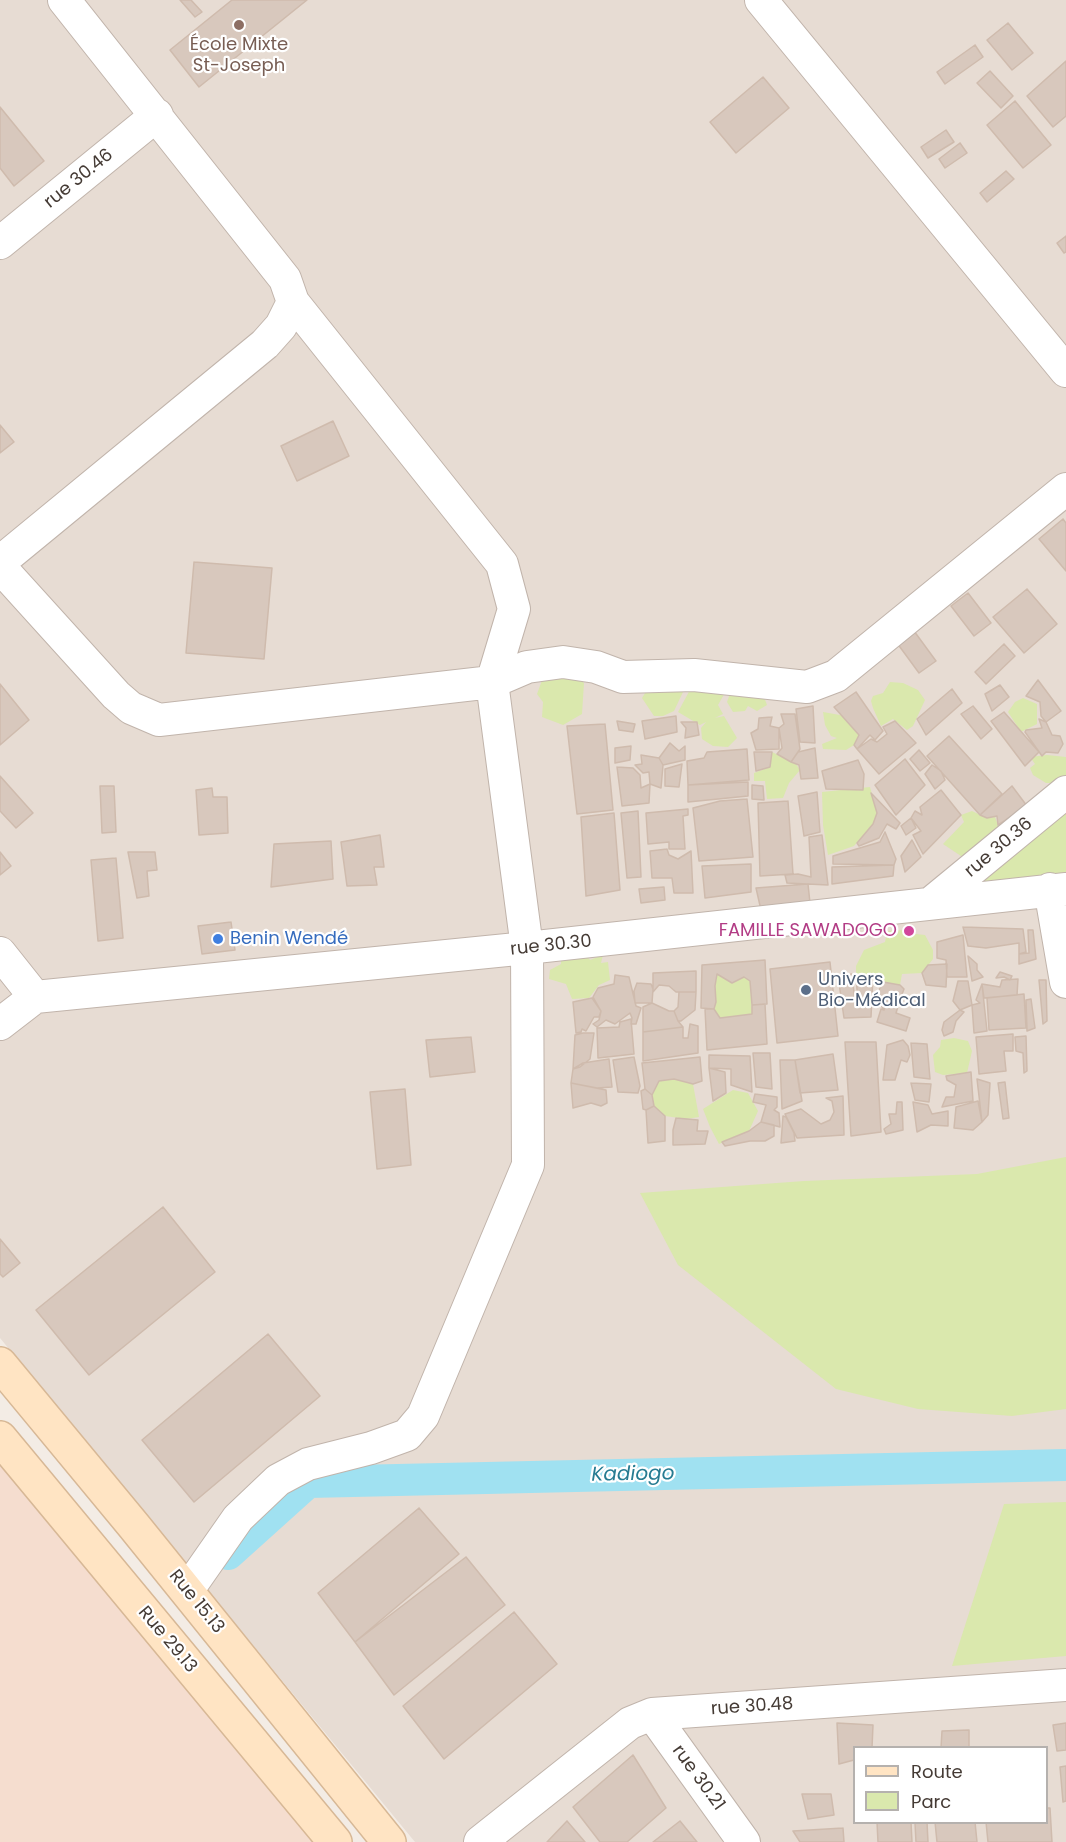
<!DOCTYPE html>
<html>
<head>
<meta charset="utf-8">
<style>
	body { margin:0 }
	#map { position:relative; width:1066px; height:1842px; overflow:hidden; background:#f3ece5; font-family:Poppins,sans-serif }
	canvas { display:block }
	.legend { position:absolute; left:853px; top:1746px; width:195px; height:78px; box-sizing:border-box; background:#fff; border:2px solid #b5b1ae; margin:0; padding:8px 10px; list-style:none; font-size:18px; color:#453b35 }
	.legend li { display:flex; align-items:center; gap:12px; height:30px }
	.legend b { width:30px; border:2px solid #b5b1ae }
</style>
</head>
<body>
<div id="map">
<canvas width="1066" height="1842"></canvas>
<ul class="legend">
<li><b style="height:8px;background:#ffe4c3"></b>Route</li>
<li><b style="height:16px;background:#dae8ad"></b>Parc</li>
</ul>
</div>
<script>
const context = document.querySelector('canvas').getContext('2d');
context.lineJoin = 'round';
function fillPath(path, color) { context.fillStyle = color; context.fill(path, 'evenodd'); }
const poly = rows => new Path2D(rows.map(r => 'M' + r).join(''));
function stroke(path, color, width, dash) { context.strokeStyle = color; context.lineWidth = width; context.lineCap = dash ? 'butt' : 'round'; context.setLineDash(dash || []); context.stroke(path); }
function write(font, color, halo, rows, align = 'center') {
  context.font = font + ' Poppins,sans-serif'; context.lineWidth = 4.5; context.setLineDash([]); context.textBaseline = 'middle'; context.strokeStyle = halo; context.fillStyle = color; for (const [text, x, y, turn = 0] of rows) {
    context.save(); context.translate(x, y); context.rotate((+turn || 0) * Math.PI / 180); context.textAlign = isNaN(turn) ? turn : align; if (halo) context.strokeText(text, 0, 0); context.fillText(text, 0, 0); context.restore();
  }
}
fillPath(poly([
	[0,0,1066,0,1066,1842,415,1842,0,1338],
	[854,1748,1046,1748,1046,1822,854,1822]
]), '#e7dcd3');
fillPath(poly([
	[0,1436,335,1842,0,1842]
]), '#f5ddcf');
fillPath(poly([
	[569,670,584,683,582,714,563,725,542,717,543,702,537,694,545,672],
	[665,677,683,692,674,711,663,716,654,716,642,698,647,690],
	[890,682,903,683,918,690,925,700,913,726,907,730,893,719,881,726,873,708,871,701,873,696,883,693],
	[733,685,764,697,767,705,757,711,748,706,745,711,733,712,727,702],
	[691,688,726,691,718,705,723,714,715,718,724,716,737,738,728,747,713,746,702,739,701,728,706,722,700,725,678,712],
	[1023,698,1037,704,1037,724,1021,732,1008,712,1015,702],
	[823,712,851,717,859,735,854,745,846,750,823,749,822,744,837,738,831,736,825,725],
	[772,752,796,764,800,770,789,783,783,798,767,799,765,781,754,781,754,773,770,767],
	[1047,755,1066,757,1066,778,1060,783,1046,783,1033,775,1030,768,1035,764,1030,757],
	[870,787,877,813,873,824,854,846,828,855,823,825,822,792],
	[1066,802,1066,935,1061,876,968,884],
	[972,811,987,818,995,817,1000,830,964,858,943,844,964,822,961,815],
	[904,930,909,938,916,934,925,935,933,950,933,959,922,973,902,974,900,985,881,986,872,985,872,977,856,976,856,966,864,950,885,942,887,931],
	[561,952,584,952,590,960,603,955,601,963,608,962,610,980,599,985,589,998,572,999,566,984,549,979,550,970,561,964],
	[717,974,744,977,750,981,752,1014,720,1018,714,1009,716,1002,715,986],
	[954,1038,968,1041,972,1051,967,1073,943,1075,935,1072,933,1055,940,1047,941,1040],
	[674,1079,693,1084,699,1117,686,1119,665,1116,654,1106,652,1095,659,1081],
	[733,1090,748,1093,758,1111,749,1131,719,1144,710,1127,703,1109],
	[1066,1157,1066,1409,1012,1416,918,1409,836,1389,678,1265,640,1193,804,1181,977,1174],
	[1066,1502,1066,1656,952,1666,1004,1504]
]), '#dae8ad');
stroke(poly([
	[228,1554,308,1482,1066,1465]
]), '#a0e1f1', 32);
const building = poly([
	[180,0,191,0,202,12,195,17,180,0],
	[232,0,307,0,199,87,170,50,232,0],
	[1008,23,1033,53,1012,70,987,40,1008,23],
	[975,45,983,57,945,84,937,72,975,45],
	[1066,61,1066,116,1053,127,1027,96,1066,61],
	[990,71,1013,96,1001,108,977,83,990,71],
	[763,77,789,108,736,153,710,122,763,77],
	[1015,101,1051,145,1023,168,987,125,1015,101],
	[0,107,44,161,14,186,0,168,0,107],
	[946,130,954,142,928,158,921,147,946,130],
	[960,143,967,153,945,168,939,159,960,143],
	[1006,171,1014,179,987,202,980,193,1006,171],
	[1066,236,1066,252,1064,253,1057,243,1066,236],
	[333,421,349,456,297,481,281,446,333,421],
	[0,425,14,442,0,453,0,425],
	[1063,519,1066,523,1066,571,1039,539,1063,519],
	[194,562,272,568,264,659,186,653,194,562],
	[1027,589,1057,624,1024,653,993,617,1027,589],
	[968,593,991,623,974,636,951,606,968,593],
	[914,631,936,661,919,673,897,643,914,631],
	[1004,644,1015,656,986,684,975,672,1004,644],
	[1038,680,1061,711,1046,722,1041,716,1040,702,1026,696,1038,680],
	[0,684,29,720,0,745,0,684],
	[1000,685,1009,697,992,711,985,694,1000,685],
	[952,689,962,703,926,735,917,719,952,689],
	[856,692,883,731,875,740,870,735,857,749,854,745,859,735,834,707,856,692],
	[813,706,815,743,800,742,796,709,813,706],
	[973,706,992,729,981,739,961,714,973,706],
	[1004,712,1039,752,1025,766,991,721,1004,712],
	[781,714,795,714,800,749,791,762,777,754,782,748,779,728,784,724,781,714],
	[676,716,677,732,645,739,642,721,676,716],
	[772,717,770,726,779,728,779,749,756,750,751,733,758,729,759,718,772,717],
	[1039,719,1046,722,1052,735,1060,736,1063,744,1058,753,1046,752,1042,756,1025,732,1026,730,1042,728,1039,719],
	[617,721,635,724,633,732,619,730,617,721],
	[895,721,916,743,879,774,857,749,871,739,877,742,887,734,883,727,895,721],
	[681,722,697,722,699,735,685,738,686,728,681,722],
	[605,724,613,810,577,814,567,726,605,724],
	[949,736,1002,794,980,815,927,756,949,736],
	[670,743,679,751,685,746,685,760,663,765,659,758,670,743],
	[631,746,630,760,615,763,615,748,631,746],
	[815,748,818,778,801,779,799,765,791,762,798,752,815,748],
	[747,749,749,780,688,785,687,761,704,758,707,752,747,749],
	[919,750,930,763,920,771,910,759,919,750],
	[754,752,772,752,770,767,756,771,754,752],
	[641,755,659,758,663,765,661,788,650,784,649,772,643,773,635,765,642,764,641,755],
	[905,759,925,785,896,815,875,785,905,759],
	[858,760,864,774,863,790,826,789,822,771,858,760],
	[682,764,679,787,665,786,665,769,682,764],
	[932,765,941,771,945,780,935,789,925,774,932,765],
	[617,767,633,768,640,775,641,788,650,784,649,803,622,806,617,767],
	[0,776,33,813,16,828,0,811,0,776],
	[748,782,748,796,688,802,688,785,748,782],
	[752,785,763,786,764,800,752,799,752,785],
	[100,786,114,786,116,832,102,833,100,786],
	[1012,786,1027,806,998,825,997,816,987,818,980,815,1012,786],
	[212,788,213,797,227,797,228,833,199,835,196,790,212,788],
	[941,790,961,815,923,854,913,835,921,831,911,818,915,811,922,815,920,807,941,790],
	[817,792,820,832,804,836,798,796,817,792],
	[871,793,900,823,896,829,887,824,879,838,859,846,857,843,873,824,877,813,871,793],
	[747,799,753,857,699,861,693,808,720,801,747,799],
	[788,801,793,874,760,876,758,803,788,801],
	[688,809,688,815,683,816,685,849,669,849,669,842,648,844,646,813,688,809],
	[638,811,641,877,627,878,621,813,638,811],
	[614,813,620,890,586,896,581,817,614,813],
	[911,818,916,828,906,835,901,826,911,818],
	[885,832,896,859,894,865,833,864,833,856,880,842,885,832],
	[380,835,384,867,374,867,377,885,347,886,341,842,380,835],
	[822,835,828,885,787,883,785,875,798,874,811,877,809,837,822,835],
	[912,840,921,857,905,872,901,856,912,840],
	[331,841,333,879,271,887,274,844,331,841],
	[667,849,669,855,678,859,691,851,693,893,674,893,672,878,652,878,650,851,667,849],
	[0,852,11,866,0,875,0,852],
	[128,852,155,852,157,870,147,871,149,896,137,898,128,852],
	[116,858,123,938,98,941,91,860,116,858],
	[751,864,751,892,705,898,702,866,751,864],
	[894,865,893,876,832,884,832,867,894,865],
	[808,884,810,903,761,910,756,888,808,884],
	[664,887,665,900,641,903,639,889,664,887],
	[231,922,235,950,202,954,198,926,231,922],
	[963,927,1023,929,1026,952,1019,954,1019,943,986,948,968,946,963,927],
	[1028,930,1033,930,1036,959,1019,964,1019,954,1029,953,1028,930],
	[963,935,967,977,947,977,946,960,937,958,937,942,963,935],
	[968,956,977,964,977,970,983,977,972,981,968,956],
	[765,960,767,1004,752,1005,750,981,744,977,732,983,717,974,715,986,716,1002,714,1009,701,1008,702,965,765,960],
	[830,962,838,1036,777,1043,770,969,830,962],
	[947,964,946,987,926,985,922,973,928,965,947,964],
	[696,971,696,992,676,992,669,986,659,985,653,992,653,973,696,971],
	[1000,972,1012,976,1010,980,1004,977,996,978,1000,972],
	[852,974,855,1002,858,1002,856,976,873,977,871,1017,844,1018,838,976,852,974],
	[615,975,629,977,636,1006,641,1008,636,1024,631,1024,632,1018,630,1013,615,1024,606,1020,597,1027,593,1024,599,1020,601,1011,593,997,598,988,614,984,615,975],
	[1018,979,1017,995,984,998,982,984,1000,987,1002,980,1018,979],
	[1039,980,1046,980,1047,1021,1043,1024,1039,980],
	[958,981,968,981,972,1005,960,1010,953,1001,958,981],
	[883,982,900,985,904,989,901,997,894,993,893,999,887,996,884,1010,882,1007,878,992,883,982],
	[637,983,651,984,653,989,652,1003,635,1003,634,991,637,983],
	[982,984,987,1031,974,1033,972,1005,980,1003,976,1000,982,984],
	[679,992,696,992,695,1010,681,1021,678,1021,674,1011,678,1007,679,992],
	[894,993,901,997,896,1013,910,1018,906,1031,877,1022,881,1009,884,1010,887,996,893,999,894,993],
	[1024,994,1026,1028,989,1030,987,998,1024,994],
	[592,998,601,1011,599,1017,594,1017,586,1031,582,1029,581,1032,576,1033,573,1002,592,998],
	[1031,999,1035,1028,1027,1031,1026,1000,1031,999],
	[652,1003,669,1011,674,1011,678,1021,683,1027,643,1032,643,1007,652,1003],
	[765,1004,767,1044,707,1050,705,1009,714,1009,720,1018,752,1014,752,1005,765,1004],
	[960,1010,964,1012,956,1021,953,1032,944,1036,942,1030,944,1022,960,1010],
	[631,1019,634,1054,598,1058,597,1028,619,1027,620,1022,631,1019],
	[690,1024,698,1026,698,1053,643,1061,643,1032,683,1027,683,1038,688,1038,690,1024],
	[583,1033,594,1033,590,1059,580,1067,573,1069,575,1035,583,1033],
	[1013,1034,1013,1051,1004,1051,1006,1071,979,1074,976,1037,1013,1034],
	[1026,1036,1027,1071,1024,1073,1023,1053,1016,1051,1015,1037,1026,1036],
	[471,1037,475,1072,430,1077,426,1040,471,1037],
	[903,1040,908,1046,910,1055,907,1062,901,1060,895,1080,883,1080,887,1045,903,1040],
	[845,1042,876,1042,881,1132,851,1136,845,1042],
	[911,1043,927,1044,930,1079,914,1077,911,1043],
	[753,1053,770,1053,772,1089,756,1087,753,1053],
	[833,1054,838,1090,800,1093,795,1060,833,1054],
	[709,1055,750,1056,752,1092,731,1085,731,1069,709,1068,709,1055],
	[634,1057,640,1086,638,1093,618,1092,613,1060,634,1057],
	[700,1057,702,1081,693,1084,674,1079,659,1081,652,1095,645,1089,642,1063,700,1057],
	[609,1059,612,1087,597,1088,571,1083,573,1069,583,1063,609,1059],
	[780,1060,795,1060,802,1101,782,1109,780,1060],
	[709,1068,725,1072,726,1093,713,1101,709,1068],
	[971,1072,973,1101,942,1107,946,1097,954,1097,956,1085,947,1080,946,1076,971,1072],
	[977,1079,990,1083,988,1115,982,1122,977,1079],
	[1005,1082,1009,1118,1003,1119,998,1083,1005,1082],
	[571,1083,606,1090,607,1103,601,1106,591,1103,573,1108,571,1083],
	[911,1083,931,1084,929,1102,915,1100,911,1083],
	[405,1089,411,1165,377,1169,370,1092,405,1089],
	[645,1089,652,1095,654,1106,646,1110,643,1109,641,1091,645,1089],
	[755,1094,777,1097,777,1107,774,1110,779,1113,780,1127,761,1122,766,1105,753,1102,755,1094],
	[843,1096,844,1135,797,1138,785,1114,801,1109,821,1124,830,1120,834,1112,832,1101,826,1098,843,1096],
	[978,1101,982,1122,973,1130,954,1128,956,1107,978,1101],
	[897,1102,902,1102,903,1130,886,1134,884,1129,891,1124,889,1114,896,1114,897,1102],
	[913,1102,928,1105,932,1114,948,1111,948,1126,931,1125,917,1132,913,1102],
	[654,1106,665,1116,665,1141,648,1143,646,1110,654,1106],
	[783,1116,786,1117,794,1133,795,1141,781,1143,783,1116],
	[676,1118,698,1120,697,1131,708,1131,705,1144,673,1145,673,1130,676,1118],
	[761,1122,774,1125,774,1136,765,1141,750,1141,725,1146,722,1142,749,1131,761,1122],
	[163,1207,215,1272,89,1375,36,1310,163,1207],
	[0,1239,20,1263,3,1277,0,1274,0,1239],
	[268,1334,320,1396,194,1502,142,1440,268,1334],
	[419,1508,459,1554,355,1642,318,1593,419,1508],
	[466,1557,505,1605,394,1695,355,1642,466,1557],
	[514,1612,557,1664,444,1759,403,1706,514,1612],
	[837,1723,873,1725,872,1748,854,1748,854,1760,839,1764,837,1723],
	[1066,1723,1066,1750,1057,1751,1053,1725,1066,1723],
	[969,1730,969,1748,941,1748,942,1731,969,1730],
	[633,1755,666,1808,627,1842,600,1842,573,1807,633,1755],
	[1066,1766,1066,1801,1063,1802,1060,1767,1066,1766],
	[802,1794,831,1794,834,1815,808,1819,802,1794],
	[1046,1808,1050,1808,1052,1842,988,1842,986,1822,1046,1822,1046,1808],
	[567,1821,585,1842,547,1842,567,1821],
	[680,1821,697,1842,653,1842,680,1821],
	[877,1822,911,1822,912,1842,878,1842,877,1822],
	[927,1822,928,1842,916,1842,915,1823,927,1822],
	[935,1822,975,1822,977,1842,937,1842,935,1822],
	[843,1828,844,1842,800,1842,793,1831,843,1828]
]);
fillPath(building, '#d8c8bd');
stroke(building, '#cfbbad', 1.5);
const street = poly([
	[64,0,285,279,293,302,502,564,514,609,492,682,527,948,528,1165,423,1416,407,1435,371,1448,308,1464,278,1480,238,1518,187,1591],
	[761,0,1066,371],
	[0,243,157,115],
	[0,562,265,344,281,326,293,302],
	[0,567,116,695,131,708,159,720,492,682,527,667,563,662,596,667,623,677,694,675,807,687,836,676,1066,489],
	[1050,889,1066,982],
	[931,903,1066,792],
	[0,953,35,997],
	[35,997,527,948,1066,889],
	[0,1024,35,997],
	[652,1714,744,1842],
	[480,1842,630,1723,652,1714,1066,1685]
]);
const secondary = poly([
	[0,1364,134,1526,389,1842],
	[0,1438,335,1842]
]);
stroke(street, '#c1b4ab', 34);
stroke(secondary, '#d7b896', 36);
stroke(street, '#fff', 32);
stroke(secondary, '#ffe4c3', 33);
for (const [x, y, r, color] of [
	[239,25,6,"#8d6e63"],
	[909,931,6,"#d1479c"],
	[218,939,6,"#3f7fe0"],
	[806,990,6,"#5c6f8a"]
]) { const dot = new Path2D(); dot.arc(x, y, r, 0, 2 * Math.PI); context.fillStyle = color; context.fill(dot); stroke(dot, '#fff', 2); }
write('18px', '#785e54', '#fff', [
	["École Mixte",239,45],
	["St-Joseph",239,66]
]);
write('18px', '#453b35', '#fff', [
	["rue 30.46",79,179,-39],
	["rue 30.36",999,848,-40],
	["rue 30.30",551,946,-6],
	["Rue 15.13",196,1602,51],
	["Rue 29.13",167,1640,50],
	["rue 30.48",752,1707,-4],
	["rue 30.21",698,1778,54]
]);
write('18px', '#b23c85', '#fff', [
	["FAMILLE SAWADOGO",897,931]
], 'right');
write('18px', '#366cbe', '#fff', [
	["Benin Wendé",230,939]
], 'left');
write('18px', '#4e5e75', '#fff', [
	["Univers",818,980],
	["Bio-Médical",818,1001]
], 'left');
write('italic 20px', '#277c92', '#fff', [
	["Kadiogo",633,1475,-1]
]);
</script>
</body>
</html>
